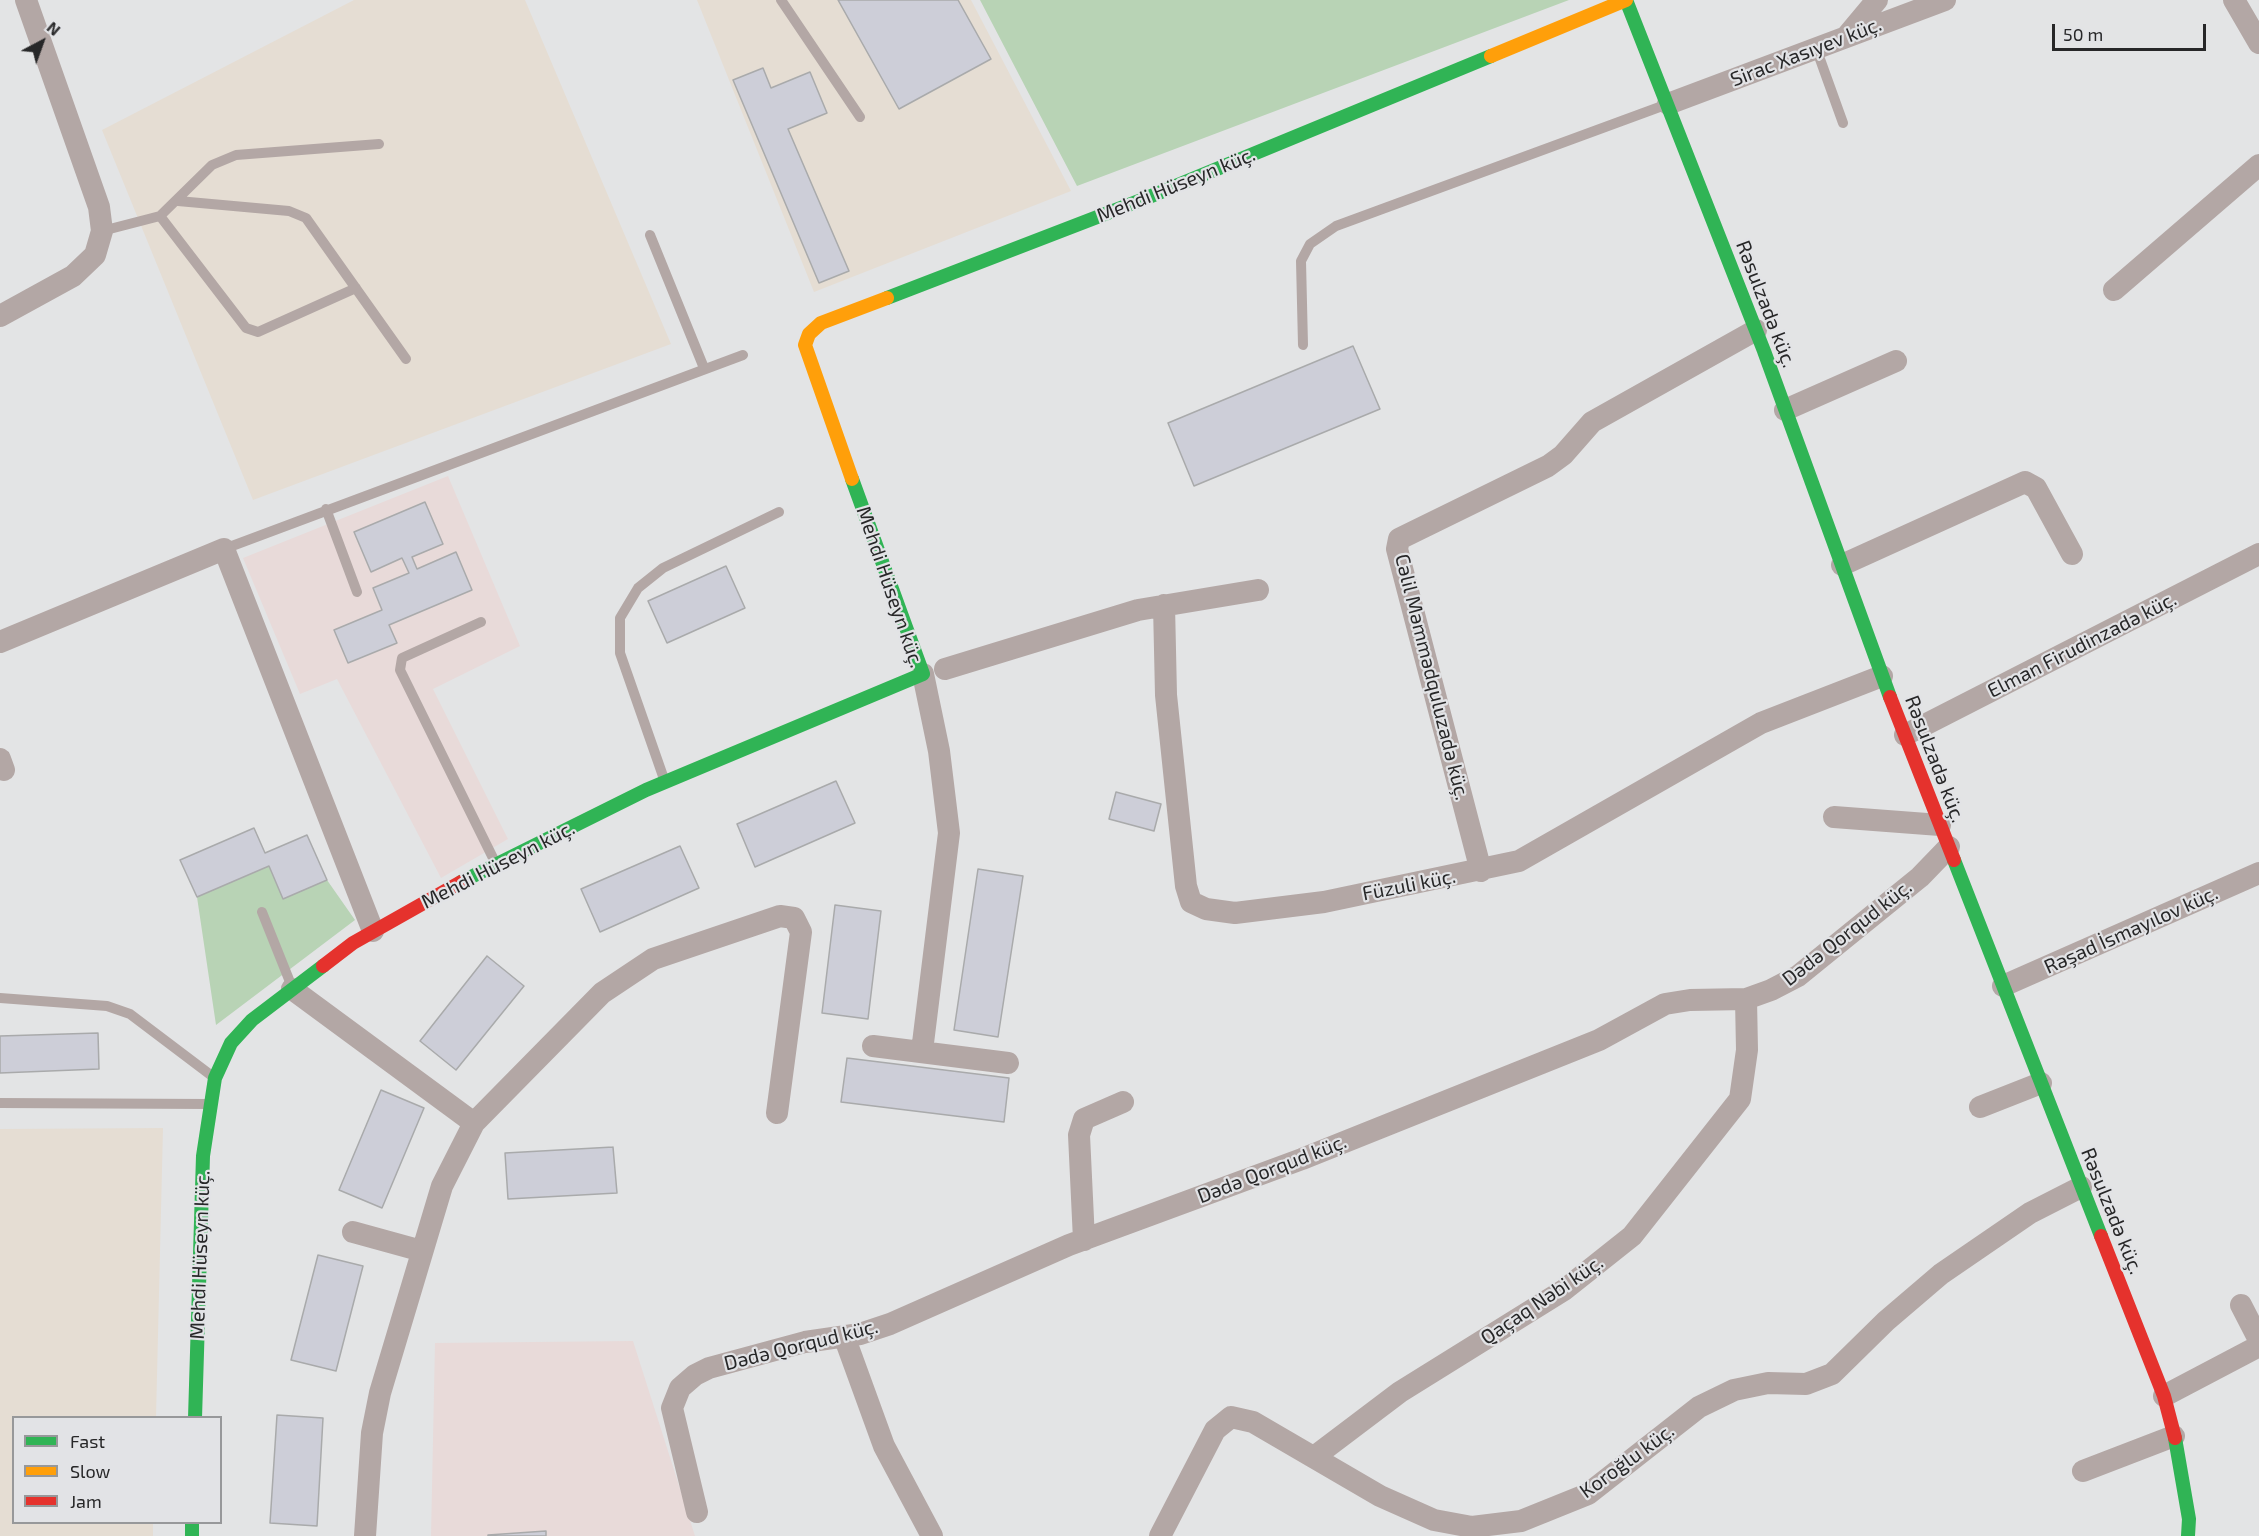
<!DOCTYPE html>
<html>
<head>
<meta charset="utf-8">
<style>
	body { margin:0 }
	#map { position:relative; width:2259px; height:1536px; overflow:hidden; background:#e3e4e5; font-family:"Exo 2",sans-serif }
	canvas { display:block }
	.legend { position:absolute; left:12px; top:1416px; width:210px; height:108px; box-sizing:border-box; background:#e2e3e6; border:2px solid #97989a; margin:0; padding:8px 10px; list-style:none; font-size:18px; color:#272728 }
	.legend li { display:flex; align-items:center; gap:12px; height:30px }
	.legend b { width:30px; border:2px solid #97989a }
	.north { position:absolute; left:12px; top:12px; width:60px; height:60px; -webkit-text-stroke:4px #e2e3e6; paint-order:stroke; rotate:41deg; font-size:16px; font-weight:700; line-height:24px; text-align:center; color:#272728 }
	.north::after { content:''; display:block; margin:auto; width:21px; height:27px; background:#272728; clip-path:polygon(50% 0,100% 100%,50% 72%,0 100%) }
	.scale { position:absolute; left:2052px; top:24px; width:154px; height:27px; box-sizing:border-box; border:3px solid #272728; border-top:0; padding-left:8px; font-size:18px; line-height:21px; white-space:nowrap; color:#272728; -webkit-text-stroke:4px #e2e3e6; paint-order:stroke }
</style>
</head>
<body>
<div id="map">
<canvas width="2259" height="1536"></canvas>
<ul class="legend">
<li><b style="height:8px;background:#30b455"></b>Fast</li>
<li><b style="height:8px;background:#ff9f0a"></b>Slow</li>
<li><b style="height:8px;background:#e5322d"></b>Jam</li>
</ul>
<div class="north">N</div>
<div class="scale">50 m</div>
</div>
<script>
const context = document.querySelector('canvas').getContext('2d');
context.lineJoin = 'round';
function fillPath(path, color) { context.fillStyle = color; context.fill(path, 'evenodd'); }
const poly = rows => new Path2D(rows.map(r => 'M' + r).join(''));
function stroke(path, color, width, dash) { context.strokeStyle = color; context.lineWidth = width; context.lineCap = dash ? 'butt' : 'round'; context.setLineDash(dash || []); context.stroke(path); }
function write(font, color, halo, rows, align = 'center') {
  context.font = font + ' "Exo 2",sans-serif'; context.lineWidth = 4.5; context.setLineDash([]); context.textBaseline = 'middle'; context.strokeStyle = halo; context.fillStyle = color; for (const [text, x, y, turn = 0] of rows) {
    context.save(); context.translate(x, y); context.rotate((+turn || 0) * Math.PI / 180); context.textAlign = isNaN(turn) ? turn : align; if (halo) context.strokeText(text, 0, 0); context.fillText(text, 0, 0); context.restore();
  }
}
fillPath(poly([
	[354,0,525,0,671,344,253,500,102,130],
	[697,0,971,0,1071,191,814,292],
	[163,1128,156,1417,14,1418,14,1522,153,1523,153,1536,0,1536,0,1129]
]), '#e5ddd3');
fillPath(poly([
	[448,476,520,646,433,689,508,839,441,878,337,679,300,694,243,558],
	[633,1341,695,1536,431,1536,435,1343]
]), '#e8dad9');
fillPath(poly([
	[980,0,1569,0,1077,186],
	[269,866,283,899,327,880,355,920,216,1025,197,897]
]), '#b8d3b5');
const building = poly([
	[838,0,958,0,991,59,899,109,838,0],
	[763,68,771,88,810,72,827,113,788,129,849,271,819,283,733,80,763,68],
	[1353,346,1380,409,1194,486,1168,423,1353,346],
	[425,502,443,544,412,557,417,569,456,552,472,590,389,625,397,643,348,663,334,630,382,610,373,588,409,573,402,558,371,572,354,532,425,502],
	[726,566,745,608,667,643,648,601,726,566],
	[836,781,855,823,755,867,737,824,836,781],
	[1116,792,1161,804,1154,831,1109,819,1116,792],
	[254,828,265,853,307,835,327,880,283,899,269,866,197,897,180,860,254,828],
	[680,846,699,888,600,932,581,889,680,846],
	[978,869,1023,876,998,1037,954,1030,978,869],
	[835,905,881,911,868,1019,822,1013,835,905],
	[487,956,524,986,456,1070,420,1041,487,956],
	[98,1033,99,1069,0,1073,0,1036,98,1033],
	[847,1058,1009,1078,1004,1122,841,1102,847,1058],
	[381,1090,424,1108,382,1208,339,1190,381,1090],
	[613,1147,617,1193,508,1199,505,1153,613,1147],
	[318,1255,363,1266,336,1371,291,1360,318,1255],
	[277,1415,323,1418,317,1526,270,1523,277,1415],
	[546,1531,546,1536,488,1536,488,1535,546,1531]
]);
fillPath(building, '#cdced8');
stroke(building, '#a9aaab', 1.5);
stroke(poly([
	[781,0,860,117],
	[1816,48,1843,123],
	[178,201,289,211,306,218,406,359],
	[160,216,246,328,258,332,356,288],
	[102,231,160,216,212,165,236,155,379,144],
	[650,235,704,368],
	[1303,345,1301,261,1310,244,1336,226,1665,105],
	[326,509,357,592],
	[224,549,743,355],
	[481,622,402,658,400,670,495,862],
	[664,779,620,653,620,618,638,588,663,568,779,512],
	[262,912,292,987],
	[0,998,107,1006,130,1014,212,1076],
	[0,1103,210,1104]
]), '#b3a7a5', 10);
stroke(poly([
	[2234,0,2259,43],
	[1846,37,1877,0],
	[1668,104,1945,0],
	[2114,290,2259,165],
	[0,316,73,276,95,255,102,231,99,207,26,0],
	[1785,410,1896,361],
	[1842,565,2025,482,2036,488,2072,554],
	[1164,605,1166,695,1186,886,1191,902,1206,909,1235,913,1324,902,1519,861,1761,723,1882,676],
	[0,642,224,549,373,931],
	[945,669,1138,610,1258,590],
	[1905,735,2259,554],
	[0,759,4,770],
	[1834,817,1940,825],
	[1481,871,1397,549,1399,539,1548,466,1563,455,1592,422,1756,330],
	[2003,986,2259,873],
	[292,989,474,1123],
	[873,1046,1008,1063],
	[922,1051,949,833,939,751,923,674],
	[1980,1107,2041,1083],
	[353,1232,422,1251],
	[1084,1240,1079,1135,1084,1119,1123,1102],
	[2241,1305,2259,1340],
	[844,1336,884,1446,932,1536],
	[2164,1396,2259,1346],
	[1314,1457,1400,1392,1564,1290,1632,1236,1740,1099,1747,1050,1746,999],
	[2083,1471,2174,1436],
	[697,1512,672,1408,680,1388,695,1375,709,1368,805,1342,860,1334,890,1324,1069,1245,1302,1159,1599,1040,1665,1004,1690,1000,1746,999,1771,990,1798,976,1920,877,1949,847],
	[365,1536,372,1433,380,1393,442,1186,474,1123,602,993,653,959,780,916,794,918,801,932,777,1113],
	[1160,1536,1215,1430,1231,1417,1253,1422,1380,1496,1434,1520,1472,1527,1521,1521,1588,1494,1699,1407,1734,1390,1768,1383,1806,1384,1832,1374,1886,1321,1941,1274,2030,1213,2081,1187]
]), '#b3a7a5', 22);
stroke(poly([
	[1626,0,1764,351,1890,697],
	[887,298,1144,199,1491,56],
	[1954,860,2101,1236],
	[461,882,646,790,923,674,852,479],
	[195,1418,203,1156,215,1078,231,1043,252,1020,323,966],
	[2175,1438,2189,1519,2188,1536],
	[192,1522,192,1536]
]), '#30b455', 14);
stroke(poly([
	[1491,56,1626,0],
	[852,479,805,345,809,334,821,323,887,298]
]), '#ff9f0a', 14);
stroke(poly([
	[1890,697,1954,860],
	[323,966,353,943,461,882],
	[2101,1236,2164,1396,2175,1438]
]), '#e5322d', 14);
write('20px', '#272728', '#e2e3e6', [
	["Sirac Xasıyev küç.",1806,52,-21],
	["Mehdi Hüseyn küç.",1176,185,-22],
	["Rəsulzadə küç.",1766,304,69],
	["Mehdi Hüseyn küç.",890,587,71],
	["Elman Firudinzadə küç.",2082,645,-27],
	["Cəlil Məmmədquluzadə küç.",1432,677,76],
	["Rəsulzadə küç.",1935,759,69],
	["Mehdi Hüseyn küç.",498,865,-27],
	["Füzuli küç.",1409,885,-11],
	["Rəşad İsmayılov küç.",2131,930,-24],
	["Dədə Qorqud küç.",1847,933,-38],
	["Dədə Qorqud küç.",1272,1169,-21],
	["Rəsulzadə küç.",2112,1211,68],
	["Mehdi Hüseyn küç.",200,1255,-88],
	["Qaçaq Nəbi küç.",1542,1300,-34],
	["Dədə Qorqud küç.",801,1345,-14],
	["Koroğlu küç.",1627,1461,-36]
]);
</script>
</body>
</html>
